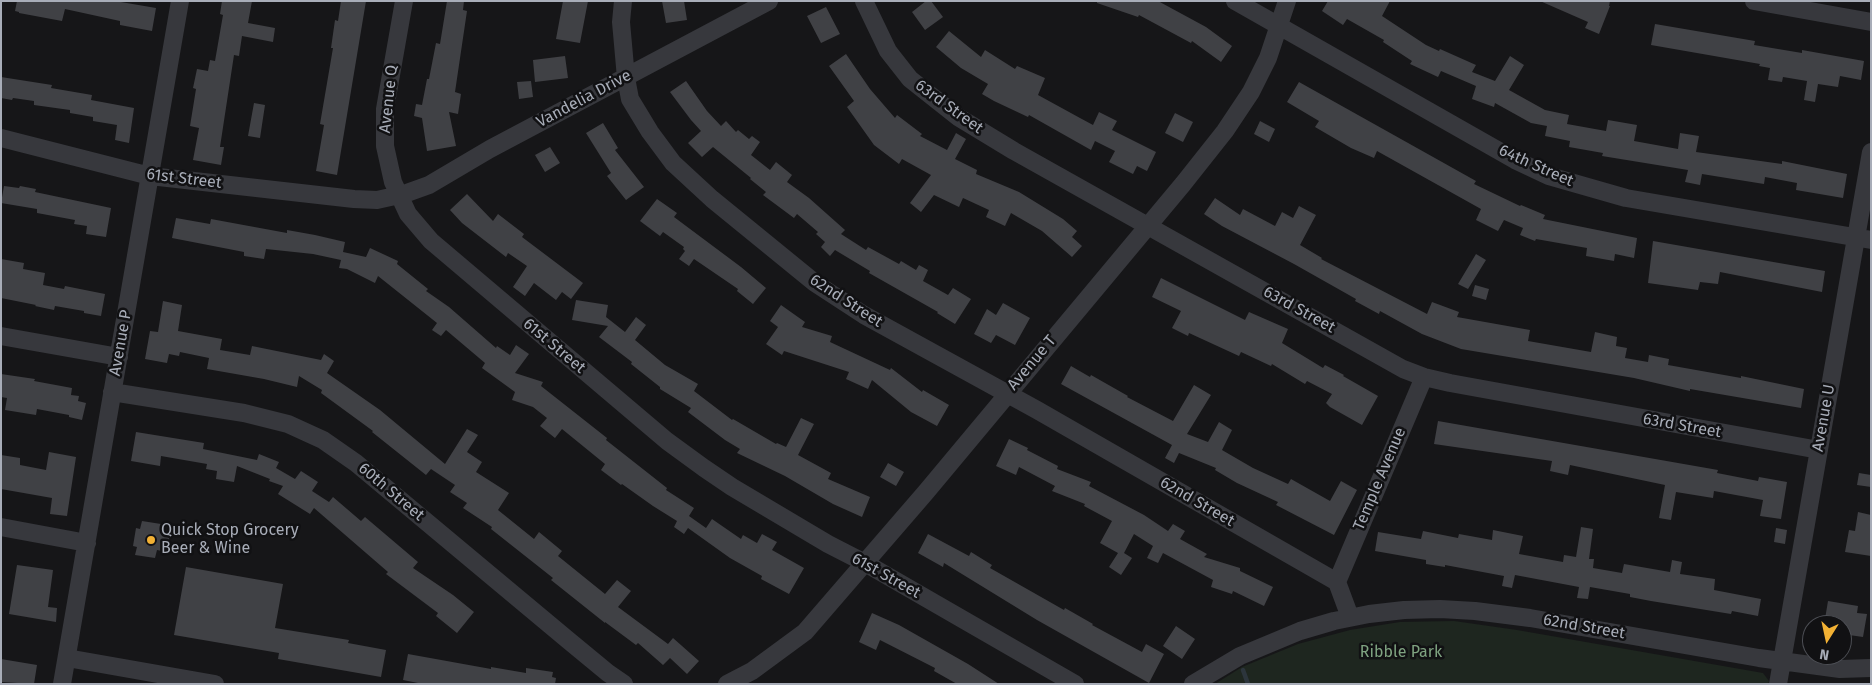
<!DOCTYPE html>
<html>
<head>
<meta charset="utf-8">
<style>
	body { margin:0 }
	#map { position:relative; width:1872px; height:685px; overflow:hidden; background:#161618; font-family:"Fira Sans",sans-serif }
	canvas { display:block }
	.frame { position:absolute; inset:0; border:2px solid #a8adb8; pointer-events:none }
	.north { position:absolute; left:1802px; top:615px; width:50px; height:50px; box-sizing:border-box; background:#111113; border:1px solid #4d4f55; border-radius:50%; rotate:190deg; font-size:14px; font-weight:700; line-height:20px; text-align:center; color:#a8adb8 }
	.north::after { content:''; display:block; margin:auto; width:18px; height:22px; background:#f2b134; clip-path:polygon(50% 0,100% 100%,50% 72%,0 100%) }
</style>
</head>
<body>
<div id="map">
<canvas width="1872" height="685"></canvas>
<div class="frame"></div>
<div class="north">N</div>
</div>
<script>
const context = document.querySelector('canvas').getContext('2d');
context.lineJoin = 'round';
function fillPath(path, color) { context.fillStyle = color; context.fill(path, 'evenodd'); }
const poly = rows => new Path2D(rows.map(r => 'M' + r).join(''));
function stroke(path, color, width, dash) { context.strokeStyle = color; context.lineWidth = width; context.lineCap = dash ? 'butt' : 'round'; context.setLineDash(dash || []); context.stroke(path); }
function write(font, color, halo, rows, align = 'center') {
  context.font = font + ' "Fira Sans",sans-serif'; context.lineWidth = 5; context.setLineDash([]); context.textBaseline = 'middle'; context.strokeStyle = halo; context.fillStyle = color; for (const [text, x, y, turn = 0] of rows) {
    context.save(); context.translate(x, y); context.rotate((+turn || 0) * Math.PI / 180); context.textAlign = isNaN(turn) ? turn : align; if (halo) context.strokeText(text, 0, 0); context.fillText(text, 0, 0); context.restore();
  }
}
fillPath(poly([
	[1454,621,1517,630,1763,673,1769,681,1768,684,1215,684,1242,667,1298,644,1350,630,1400,622]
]), '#1e261f');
stroke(poly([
	[1243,670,1248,684]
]), '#2c353c', 4.5);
fillPath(poly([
	[17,1,115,1,156,8,152,31,120,25,120,21,65,9,62,21,19,13,19,12,15,11],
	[222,1,252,1,248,23,275,28,273,42,242,36,239,56,234,55,220,147,224,147,221,165,193,160,199,128,190,126,196,89,193,88,197,69,208,71,210,60,215,61,223,15,220,14],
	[341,1,366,1,337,175,316,171,324,125,320,124,333,48,331,48,335,20,338,21],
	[447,1,464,1,463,10,467,11,455,92,461,94,458,114,449,112,456,146,427,151,422,118,414,116,416,104,422,105,427,79,429,79,436,43,440,44],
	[563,1,588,1,580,43,556,39],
	[662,1,684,1,687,20,666,23],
	[926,1,931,1,943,17,925,30,912,12],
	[1097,1,1158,1,1206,27,1232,46,1221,62,1192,41,1191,43,1139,15,1138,17,1097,3],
	[1328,1,1390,1,1382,16,1426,45,1439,51,1440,49,1476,65,1472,72,1495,81,1510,56,1524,65,1509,90,1545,110,1569,115,1567,124,1606,131,1608,120,1637,125,1634,141,1678,149,1680,133,1699,136,1696,152,1782,164,1782,161,1847,174,1843,198,1796,190,1797,183,1765,177,1764,184,1702,174,1700,185,1685,182,1688,170,1602,156,1603,153,1569,147,1570,141,1545,136,1547,126,1531,123,1495,103,1494,107,1472,99,1476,86,1441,71,1438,77,1410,64,1412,61,1383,42,1384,40,1347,19,1343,25,1322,11],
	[1540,1,1610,1,1609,6,1610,6,1599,34,1585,28,1588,22],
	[826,7,840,34,821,43,807,16],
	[1655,24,1755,41,1754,45,1802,53,1802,50,1864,61,1861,80,1840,76,1838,87,1818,84,1815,102,1804,100,1807,81,1783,77,1782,82,1768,80,1770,68,1759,66,1760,64,1651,45],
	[949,31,981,57,985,50,1015,69,1017,66,1045,78,1038,95,1080,118,1093,125,1099,112,1117,121,1112,130,1156,152,1147,171,1137,166,1133,174,1109,162,1115,151,1095,141,1091,150,1029,115,1028,117,994,101,982,94,988,84,961,68,936,47],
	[846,54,870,89,895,118,897,115,922,134,920,136,947,150,956,133,966,139,955,159,977,170,976,174,1019,192,1063,219,1077,231,1072,237,1082,246,1072,257,1042,231,1011,213,1005,226,986,217,989,210,963,198,959,207,934,195,921,212,910,203,931,175,902,159,899,164,874,145,847,107,854,101,829,66],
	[565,56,568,78,535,82,533,60],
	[1,77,52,85,51,88,92,95,91,100,134,108,129,143,115,140,117,125,93,121,93,117,70,113,70,110,34,105,34,101,13,98,12,100,1,98],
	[531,81,533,97,519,99,517,82],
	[686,81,707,111,721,126,726,121,736,132,738,130,749,139,752,136,760,142,751,155,770,170,776,162,792,175,787,182,809,198,845,230,841,234,866,250,868,247,899,264,901,261,916,270,919,265,928,270,923,281,948,295,953,288,971,299,955,324,937,313,938,312,869,273,870,271,835,250,830,256,821,247,825,242,816,234,818,232,797,214,794,218,763,195,766,192,750,179,751,178,713,147,702,157,688,143,701,131,691,120,670,92],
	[1299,82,1476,181,1474,184,1520,206,1521,205,1545,215,1543,219,1637,238,1634,258,1615,254,1614,261,1586,256,1587,248,1536,239,1535,241,1520,235,1523,228,1504,220,1498,231,1476,220,1481,209,1377,151,1374,158,1351,148,1315,127,1319,121,1287,102],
	[254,103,265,105,260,138,248,136],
	[1175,113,1193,122,1183,142,1165,133],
	[1260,121,1275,129,1269,142,1254,134],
	[603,123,618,148,615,150,644,187,626,200,607,176,611,173,586,133],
	[550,147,560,163,545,172,535,155],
	[4,186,19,188,20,186,36,189,35,192,111,208,106,237,86,234,87,226,74,224,75,220,37,213,37,209,1,203],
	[467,194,493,221,498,214,524,234,522,237,583,283,571,299,562,292,556,300,534,283,525,296,513,287,527,266,508,253,506,257,462,223,450,210],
	[1215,198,1240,215,1243,209,1275,226,1282,212,1293,218,1299,206,1316,215,1300,245,1322,258,1321,259,1427,314,1432,302,1459,312,1457,317,1530,330,1528,341,1591,352,1595,332,1617,337,1616,346,1627,348,1625,358,1648,362,1649,355,1669,359,1668,365,1741,378,1741,376,1804,389,1801,408,1690,389,1690,391,1634,378,1461,349,1422,334,1380,311,1379,314,1355,301,1356,299,1294,264,1222,226,1204,214],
	[657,199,677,213,674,217,741,267,766,288,753,304,737,291,738,289,694,259,689,266,679,259,685,251,683,249,684,247,663,232,660,236,640,221],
	[176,218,210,224,211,219,287,233,287,230,315,235,345,242,343,252,366,257,370,248,398,261,397,264,428,289,426,291,449,307,496,348,497,346,510,355,516,345,529,354,515,373,543,382,541,386,607,438,606,440,667,488,666,490,694,508,689,516,706,528,712,519,741,539,743,535,757,543,762,534,777,542,772,550,804,568,789,594,761,579,762,576,730,558,688,528,684,534,674,527,677,521,653,506,622,484,621,485,601,470,605,464,562,429,555,438,540,426,547,418,533,407,512,400,515,392,482,368,485,363,446,330,441,336,432,330,437,323,378,276,375,283,347,269,339,268,341,260,313,254,266,249,264,259,244,256,244,252,172,238],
	[1653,241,1825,271,1822,292,1720,272,1718,284,1700,282,1698,290,1648,283],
	[1476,254,1486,260,1468,289,1458,284],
	[1,259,24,263,23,269,45,273,43,285,64,289,65,286,105,294,101,316,84,313,84,311,55,306,54,310,35,306,36,305,1,298],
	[1161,278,1245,320,1249,312,1288,329,1282,343,1323,368,1325,365,1344,375,1343,376,1378,396,1362,425,1330,407,1326,403,1332,394,1307,381,1305,384,1272,364,1271,366,1241,352,1239,356,1189,333,1188,336,1172,328,1181,311,1152,297],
	[1475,285,1489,289,1486,300,1472,296],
	[576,300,608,305,606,317,625,332,636,317,646,325,635,340,665,365,698,384,694,391,732,420,733,419,776,444,777,443,786,447,801,418,814,424,798,455,831,473,828,479,870,497,862,517,833,504,785,476,737,453,740,449,725,440,688,412,691,408,660,389,660,387,631,364,632,362,599,337,608,326,572,320],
	[163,301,182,305,178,331,222,339,220,350,250,355,252,346,321,360,324,354,334,361,327,373,380,410,445,464,467,429,478,435,467,452,482,462,476,472,509,493,498,510,534,539,539,532,562,551,558,556,605,594,617,580,631,591,618,607,668,644,673,638,699,661,687,674,670,658,663,665,638,643,636,645,605,622,605,623,551,580,553,578,491,529,492,527,463,508,467,503,450,492,455,485,431,469,426,475,372,432,373,431,321,393,322,390,299,376,297,387,264,379,207,369,209,358,180,352,179,356,169,354,167,363,145,359,150,331,158,332],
	[1003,303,1030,318,1015,345,996,335,991,343,974,334,987,309,996,315],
	[781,305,805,322,802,327,832,336,830,342,890,370,891,368,922,392,923,390,949,405,937,426,911,412,872,380,868,389,846,379,849,372,784,351,782,355,766,344,778,327,770,321],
	[1071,366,1090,377,1091,375,1128,396,1127,397,1173,421,1194,385,1211,395,1187,434,1208,442,1219,422,1232,430,1222,450,1253,468,1288,484,1291,479,1330,501,1341,481,1357,490,1334,535,1276,505,1278,502,1237,483,1215,470,1216,468,1179,453,1174,463,1165,458,1172,445,1061,384],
	[1,374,35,379,34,381,72,388,71,395,79,396,78,401,86,403,82,420,69,417,69,415,37,409,36,415,5,410,7,398,1,397],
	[1438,421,1718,470,1717,473,1758,481,1759,477,1787,482,1781,519,1760,516,1763,500,1714,491,1713,498,1676,492,1671,520,1659,518,1665,485,1570,465,1568,475,1550,471,1552,461,1434,444],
	[136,432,204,443,203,449,257,460,259,454,279,462,276,468,295,479,301,471,318,482,312,491,329,502,333,497,361,521,365,517,418,562,413,568,453,595,474,612,457,633,436,616,438,613,386,574,388,572,314,508,310,514,278,494,283,486,269,481,270,479,237,466,234,482,216,479,217,471,206,469,207,464,161,456,160,466,131,461],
	[1009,439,1028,448,1027,450,1058,466,1057,469,1091,482,1089,486,1144,515,1168,531,1173,524,1185,531,1180,539,1207,554,1204,557,1240,568,1240,571,1273,587,1264,606,1233,591,1232,594,1211,587,1213,580,1163,553,1158,563,1147,558,1153,546,1134,534,1124,553,1132,558,1121,575,1109,567,1118,553,1100,543,1112,521,1084,506,1085,504,1052,491,1055,486,1019,467,1016,475,996,466],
	[49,452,76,457,67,516,50,514,52,498,1,489,1,455,20,458,20,465,46,470],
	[888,463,904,472,896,486,880,477],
	[1859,473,1871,475,1871,487,1857,485],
	[1858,512,1871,515,1871,556,1845,552,1849,530,1855,531],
	[142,521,161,524,160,533,170,534,167,552,157,550,155,558,135,555,137,547,133,546,136,528,140,529],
	[1581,527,1593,529,1589,559,1594,559,1593,568,1622,573,1624,564,1670,572,1672,560,1682,562,1680,574,1715,579,1714,590,1761,599,1758,616,1732,611,1731,614,1651,601,1630,597,1630,594,1590,587,1588,599,1577,598,1579,587,1515,575,1512,588,1502,586,1504,576,1445,565,1445,567,1426,564,1426,560,1375,551,1378,532,1421,539,1423,531,1458,538,1459,534,1492,540,1493,530,1523,536,1519,554,1563,562,1564,555,1576,557],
	[1776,528,1787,530,1785,544,1774,542],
	[928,534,969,556,971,552,992,565,990,568,1064,610,1065,608,1093,624,1092,625,1142,652,1146,644,1164,654,1149,683,1037,620,944,563,943,567,918,553],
	[17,565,53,570,48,607,57,608,56,622,9,614],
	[186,567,283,584,275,628,349,640,348,643,386,650,381,677,278,659,279,653,174,635],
	[1828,601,1858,606,1857,613,1867,614,1863,637,1842,634,1842,625,1824,625],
	[872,613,899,625,968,664,999,684,957,684,934,671,935,668,880,640,876,650,859,642],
	[1176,626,1195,639,1182,659,1163,646],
	[408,654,491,669,491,667,526,673,526,668,553,672,552,677,556,678,555,684,423,684,403,680],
	[1,659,37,665,34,684,1,682]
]), '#404145');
stroke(poly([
	[404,1,385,109,385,146,393,182,408,214,431,241,667,441,704,468,732,487,828,544,865,563,1075,684],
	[623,1,621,22,626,78,630,99,650,132,673,163,712,199,815,283,864,315,1037,410,1337,582,1350,617],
	[864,1,888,51,910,79,958,117,1014,151,1403,369,1424,377,1450,383,1819,450],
	[1235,1,1515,160,1549,176,1626,198,1871,240],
	[1754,1,1871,22],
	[1,138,150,176,354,199,377,200,404,194,429,185,490,149,769,1],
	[1,336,119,357],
	[112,392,244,413,288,424,323,440,356,463,568,640,608,673,624,684],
	[1,527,87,543],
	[1337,582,1424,377],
	[67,658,215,684],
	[62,684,180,1],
	[727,684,752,671,805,632,926,492,1183,184,1225,131,1251,92,1268,58,1287,1],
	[1193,684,1240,656,1300,631,1334,621,1369,614,1404,610,1440,609,1475,611,1530,618,1759,658,1840,669,1871,668],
	[1778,684,1871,152]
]), '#37383d', 18);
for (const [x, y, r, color] of [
	[151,540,5,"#f2b134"]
]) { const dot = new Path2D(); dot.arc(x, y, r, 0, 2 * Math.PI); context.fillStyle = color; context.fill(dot); stroke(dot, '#111113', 2); }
write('16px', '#a8adb8', '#111113', [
	["Avenue Q",389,99,-84],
	["Vandelia Drive",584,99,-28],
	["63rd Street",949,107,36],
	["64th Street",1536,166,24],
	["61st Street",184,179,7],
	["62nd Street",846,301,33],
	["63rd Street",1299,310,29],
	["Avenue P",121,343,-80],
	["61st Street",554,346,40],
	["Avenue T",1032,363,-50],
	["Avenue U",1824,418,-80],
	["63rd Street",1682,426,10],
	["Temple Avenue",1380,479,-67],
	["60th Street",391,492,40],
	["62nd Street",1197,502,30],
	["61st Street",886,576,29],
	["62nd Street",1584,627,10]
]);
write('16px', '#a8adb8', '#111113', [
	["Quick Stop Grocery",161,531],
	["Beer & Wine",161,549]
], 'left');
write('16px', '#7fa381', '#111113', [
	["Ribble Park",1401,653]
]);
</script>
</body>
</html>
